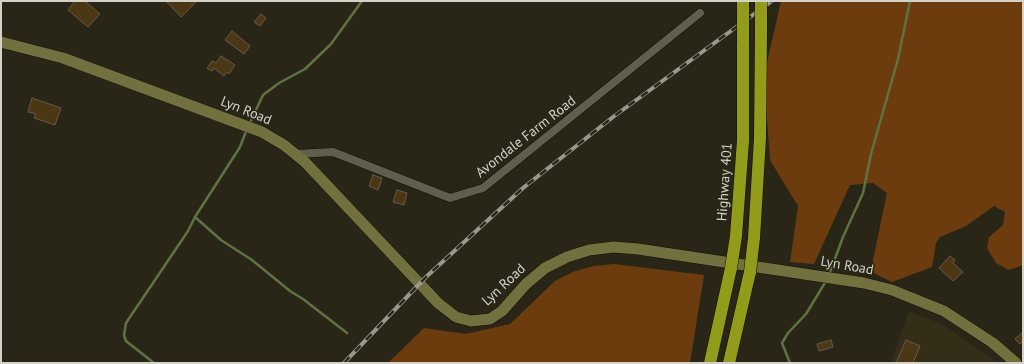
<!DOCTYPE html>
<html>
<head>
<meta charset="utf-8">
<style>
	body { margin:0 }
	#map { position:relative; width:1024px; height:364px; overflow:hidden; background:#2a2617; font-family:"PT Sans",sans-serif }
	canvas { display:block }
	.frame { position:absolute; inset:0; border:2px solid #d4d2c8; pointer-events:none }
</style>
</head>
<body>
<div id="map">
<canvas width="1024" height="364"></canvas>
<div class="frame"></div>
</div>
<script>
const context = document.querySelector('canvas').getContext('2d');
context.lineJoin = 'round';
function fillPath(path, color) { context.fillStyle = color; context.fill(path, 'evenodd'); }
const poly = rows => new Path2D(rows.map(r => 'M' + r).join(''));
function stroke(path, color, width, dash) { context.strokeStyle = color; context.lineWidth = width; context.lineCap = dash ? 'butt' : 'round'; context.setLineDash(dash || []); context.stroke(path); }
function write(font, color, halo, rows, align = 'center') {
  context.font = font + ' "PT Sans",sans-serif'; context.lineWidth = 3; context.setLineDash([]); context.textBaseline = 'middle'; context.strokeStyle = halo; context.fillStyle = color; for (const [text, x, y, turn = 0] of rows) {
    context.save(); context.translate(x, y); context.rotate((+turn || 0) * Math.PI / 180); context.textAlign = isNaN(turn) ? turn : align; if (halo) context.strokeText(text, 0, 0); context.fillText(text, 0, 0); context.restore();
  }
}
fillPath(poly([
	[909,311,944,325,998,363,891,363]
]), '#342e18');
fillPath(poly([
	[781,1,1023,1,1023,265,1009,270,996,263,987,248,989,237,1003,225,1005,212,994,206,966,226,940,237,936,243,932,267,892,282,874,273,873,260,887,193,873,183,850,185,814,264,790,262,798,206,770,160,764,76],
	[614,264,704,275,690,363,388,363,424,328,466,334,510,324,555,281,573,272,593,266]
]), '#6c3c0f');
stroke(poly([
	[249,125,263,95,279,83,305,69,331,44,362,1],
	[195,217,221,240,252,260,290,291,303,299,347,333],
	[829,275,843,237,863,193,871,154,898,59,910,1],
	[154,363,126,341,124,335,126,323,188,231,195,217,240,147,247,129],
	[790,363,782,343,788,333,806,314,826,281]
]), '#5e7342', 2.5);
const building = poly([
	[75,1,85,1,100,14,88,27,68,10,75,1],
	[166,1,197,1,181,17,166,1],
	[261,14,266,18,260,26,254,22,261,14],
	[232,31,250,46,244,54,225,40,232,31],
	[221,56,235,65,229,74,227,72,224,76,214,68,212,71,207,68,212,61,216,63,221,56],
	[32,98,61,108,55,125,34,118,36,114,28,112,32,98],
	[373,175,382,178,378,190,369,186,373,175],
	[397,190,407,193,404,205,393,202,397,190],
	[950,256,955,260,953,263,963,272,953,281,939,268,950,256],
	[1023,332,1023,341,1020,344,1015,339,1023,332],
	[831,340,833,347,819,351,817,344,831,340],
	[906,340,920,346,913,363,896,363,906,340]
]);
fillPath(building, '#4c3715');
stroke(building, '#655a4b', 1);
const minor = poly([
	[296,154,333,152,450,198,483,188,700,13]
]);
const secondary = poly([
	[1,42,63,58,262,132,284,145,305,162,438,303,456,317,471,321,490,319,502,311,526,284,545,268,567,257,589,250,614,247,638,249,864,283,892,290,944,311,993,343,1016,363]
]);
const motorway = poly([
	[736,236,743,141,743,42],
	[754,238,760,138,761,34],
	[710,363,731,268],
	[729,363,750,272]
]);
stroke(minor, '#120f03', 9);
stroke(secondary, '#120f03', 12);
stroke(motorway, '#120f03', 13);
stroke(minor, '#625e4d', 8);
stroke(secondary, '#71703e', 11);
stroke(motorway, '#939b1b', 12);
const rail = poly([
	[344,363,426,277,523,188,613,117,772,1]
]);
stroke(rail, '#9a988c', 4);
stroke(rail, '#2a2617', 2.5, [8]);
const motorwayBridge = poly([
	[761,34,761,1],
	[743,42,743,1],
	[731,268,736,236],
	[750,272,754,238]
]);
stroke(motorwayBridge, '#120f03', 13, []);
stroke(motorwayBridge, '#939b1b', 12);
write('14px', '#d4d2c8', '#2a2617', [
	["Lyn Road",246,111,22],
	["Avondale Farm Road",526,137,-38],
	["Highway 401",725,182,-86],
	["Lyn Road",847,266,10],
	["Lyn Road",504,285,-43]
]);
</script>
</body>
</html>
